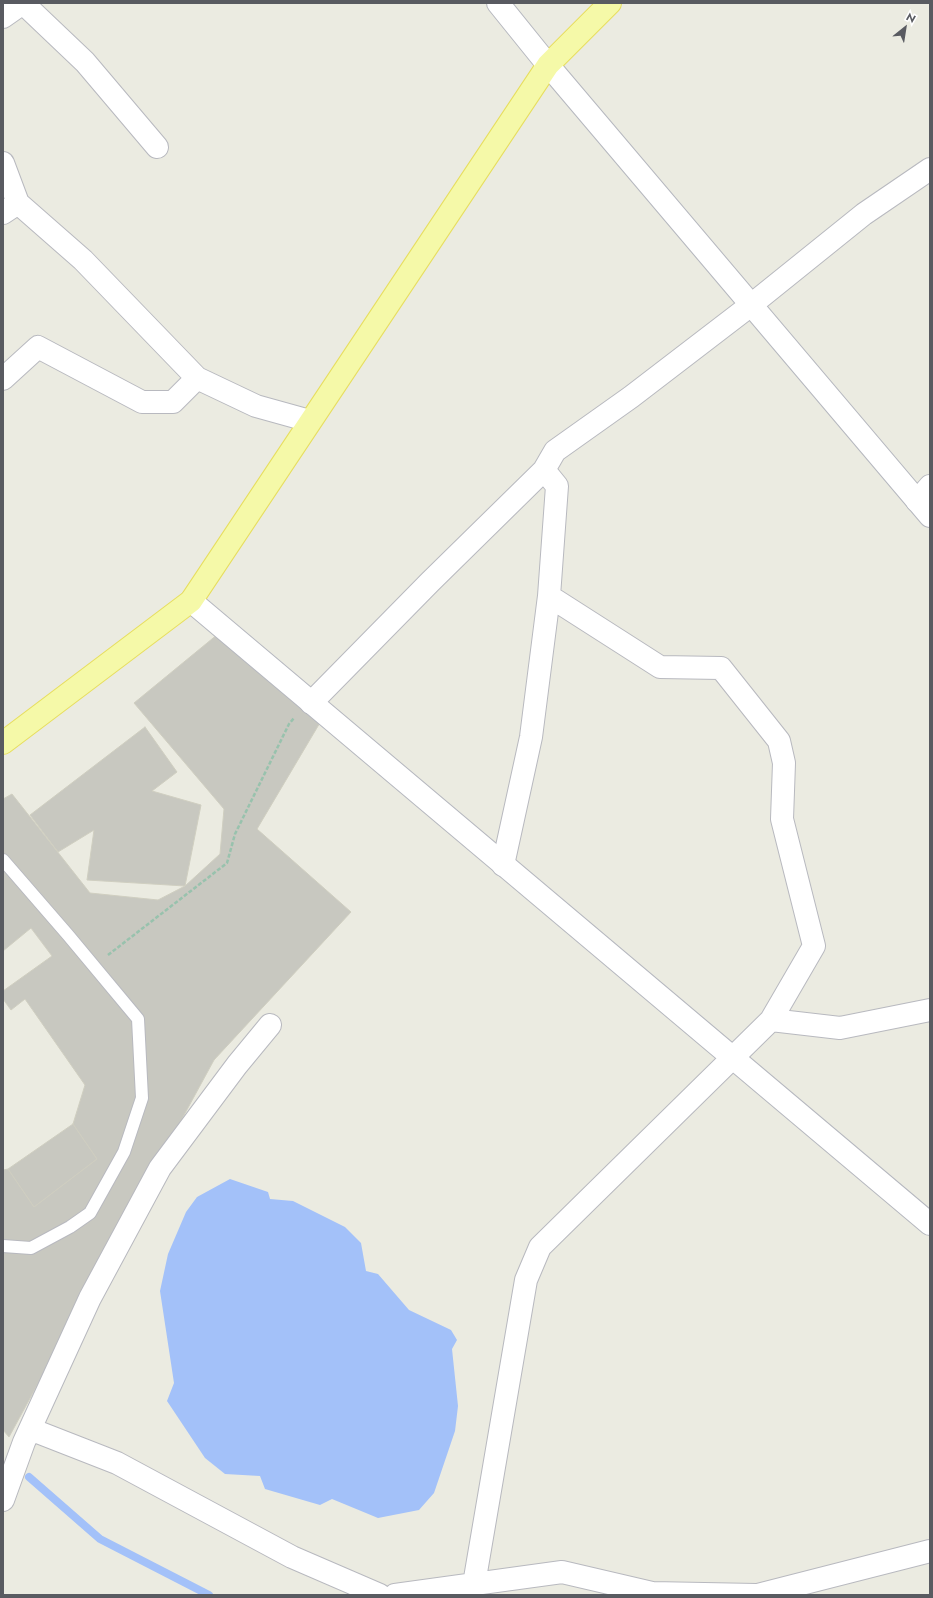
<!DOCTYPE html>
<html>
<head>
<meta charset="utf-8">
<style>
	body { margin:0 }
	#map { position:relative; width:933px; height:1598px; overflow:hidden; background:#ebebe1; font-family:Jost,sans-serif }
	canvas { display:block }
	.frame { position:absolute; inset:0; border:4px solid #595b61; pointer-events:none }
	.north { position:absolute; left:885px; top:8px; width:40px; height:40px; -webkit-text-stroke:3px #fff; paint-order:stroke; rotate:30deg; font-size:11px; font-weight:700; line-height:16px; text-align:center; color:#595b61 }
	.north::after { content:''; display:block; margin:auto; width:14px; height:18px; background:#595b61; clip-path:polygon(50% 0,100% 100%,50% 72%,0 100%) }
</style>
</head>
<body>
<div id="map">
<canvas width="933" height="1598"></canvas>
<div class="frame"></div>
<div class="north">N</div>
</div>
<script>
const context = document.querySelector('canvas').getContext('2d');
context.lineJoin = 'round';
function fillPath(path, color) { context.fillStyle = color; context.fill(path, 'evenodd'); }
const poly = rows => new Path2D(rows.map(r => 'M' + r).join(''));
function stroke(path, color, width, dash) { context.strokeStyle = color; context.lineWidth = width; context.lineCap = dash ? 'butt' : 'round'; context.setLineDash(dash || []); context.stroke(path); }
fillPath(poly([
	[230,1179,268,1192,270,1199,293,1201,345,1227,361,1243,366,1271,378,1274,409,1310,451,1330,457,1340,452,1349,458,1406,455,1431,434,1493,419,1510,378,1518,332,1499,320,1505,265,1489,260,1476,225,1474,205,1458,167,1401,174,1383,160,1291,168,1254,186,1212,197,1197]
]), '#a3c1f9');
stroke(poly([
	[29,1477,100,1539,209,1595]
]), '#a3c1f9', 8);
const building = poly([
	[218,634,321,721,257,829,351,912,214,1060,9,1437,3,1430,3,799,12,794,90,893,158,900,185,886,220,854,224,809,134,703,218,634],
	[145,727,177,772,152,791,201,805,185,886,87,880,94,830,58,852,30,815,145,727],
	[31,928,52,956,3,991,3,951,31,928],
	[3,999,11,1010,25,999,85,1085,73,1124,97,1159,34,1207,8,1169,3,1170,3,999],
	[73,1124,97,1159,34,1207,8,1169,73,1124]
]);
fillPath(building, '#c8c8c0');
stroke(building, '#cfcec0', 1);
const lane = poly([
	[3,860,68,935,138,1019,142,1098,124,1152,90,1213,70,1227,31,1248,3,1246]
]);
const street = poly([
	[3,17,23,3,85,62,157,147],
	[3,163,18,203,83,260,197,378,256,406,310,421],
	[3,213,18,203],
	[3,379,38,347,142,402,173,402,197,378],
	[917,501,930,486],
	[311,703,430,582,544,470,555,451,631,397,751,305,864,214,930,169],
	[503,865,531,737,549,596,557,486,544,470],
	[771,1020,840,1028,930,1010],
	[30,1429,117,1463,292,1557,380,1595],
	[3,1500,24,1442,90,1298,160,1168,237,1065,270,1025],
	[474,1584,526,1280,540,1247,771,1020,814,946,782,819,784,763,779,741,721,668,660,667,549,596],
	[395,1595,562,1572,652,1593,756,1595],
	[758,1595,930,1551]
]);
const secondary = poly([
	[498,3,548,65,930,516],
	[191,601,930,1224]
]);
const primary = poly([
	[3,743,191,601,548,65,610,3]
]);
stroke(lane, '#b8b9bf', 14);
stroke(street, '#b8b9bf', 24);
stroke(secondary, '#b6b8bf', 24);
stroke(primary, '#e7de5e', 24);
stroke(poly([
	[108,955,227,863,235,834,289,724,294,718]
]), '#98c2ad', 2.5, [4, 2]);
stroke(lane, '#fff', 12);
stroke(street, '#fff', 22);
stroke(secondary, '#fff', 22);
stroke(primary, '#f5f9a8', 22);
</script>
</body>
</html>
